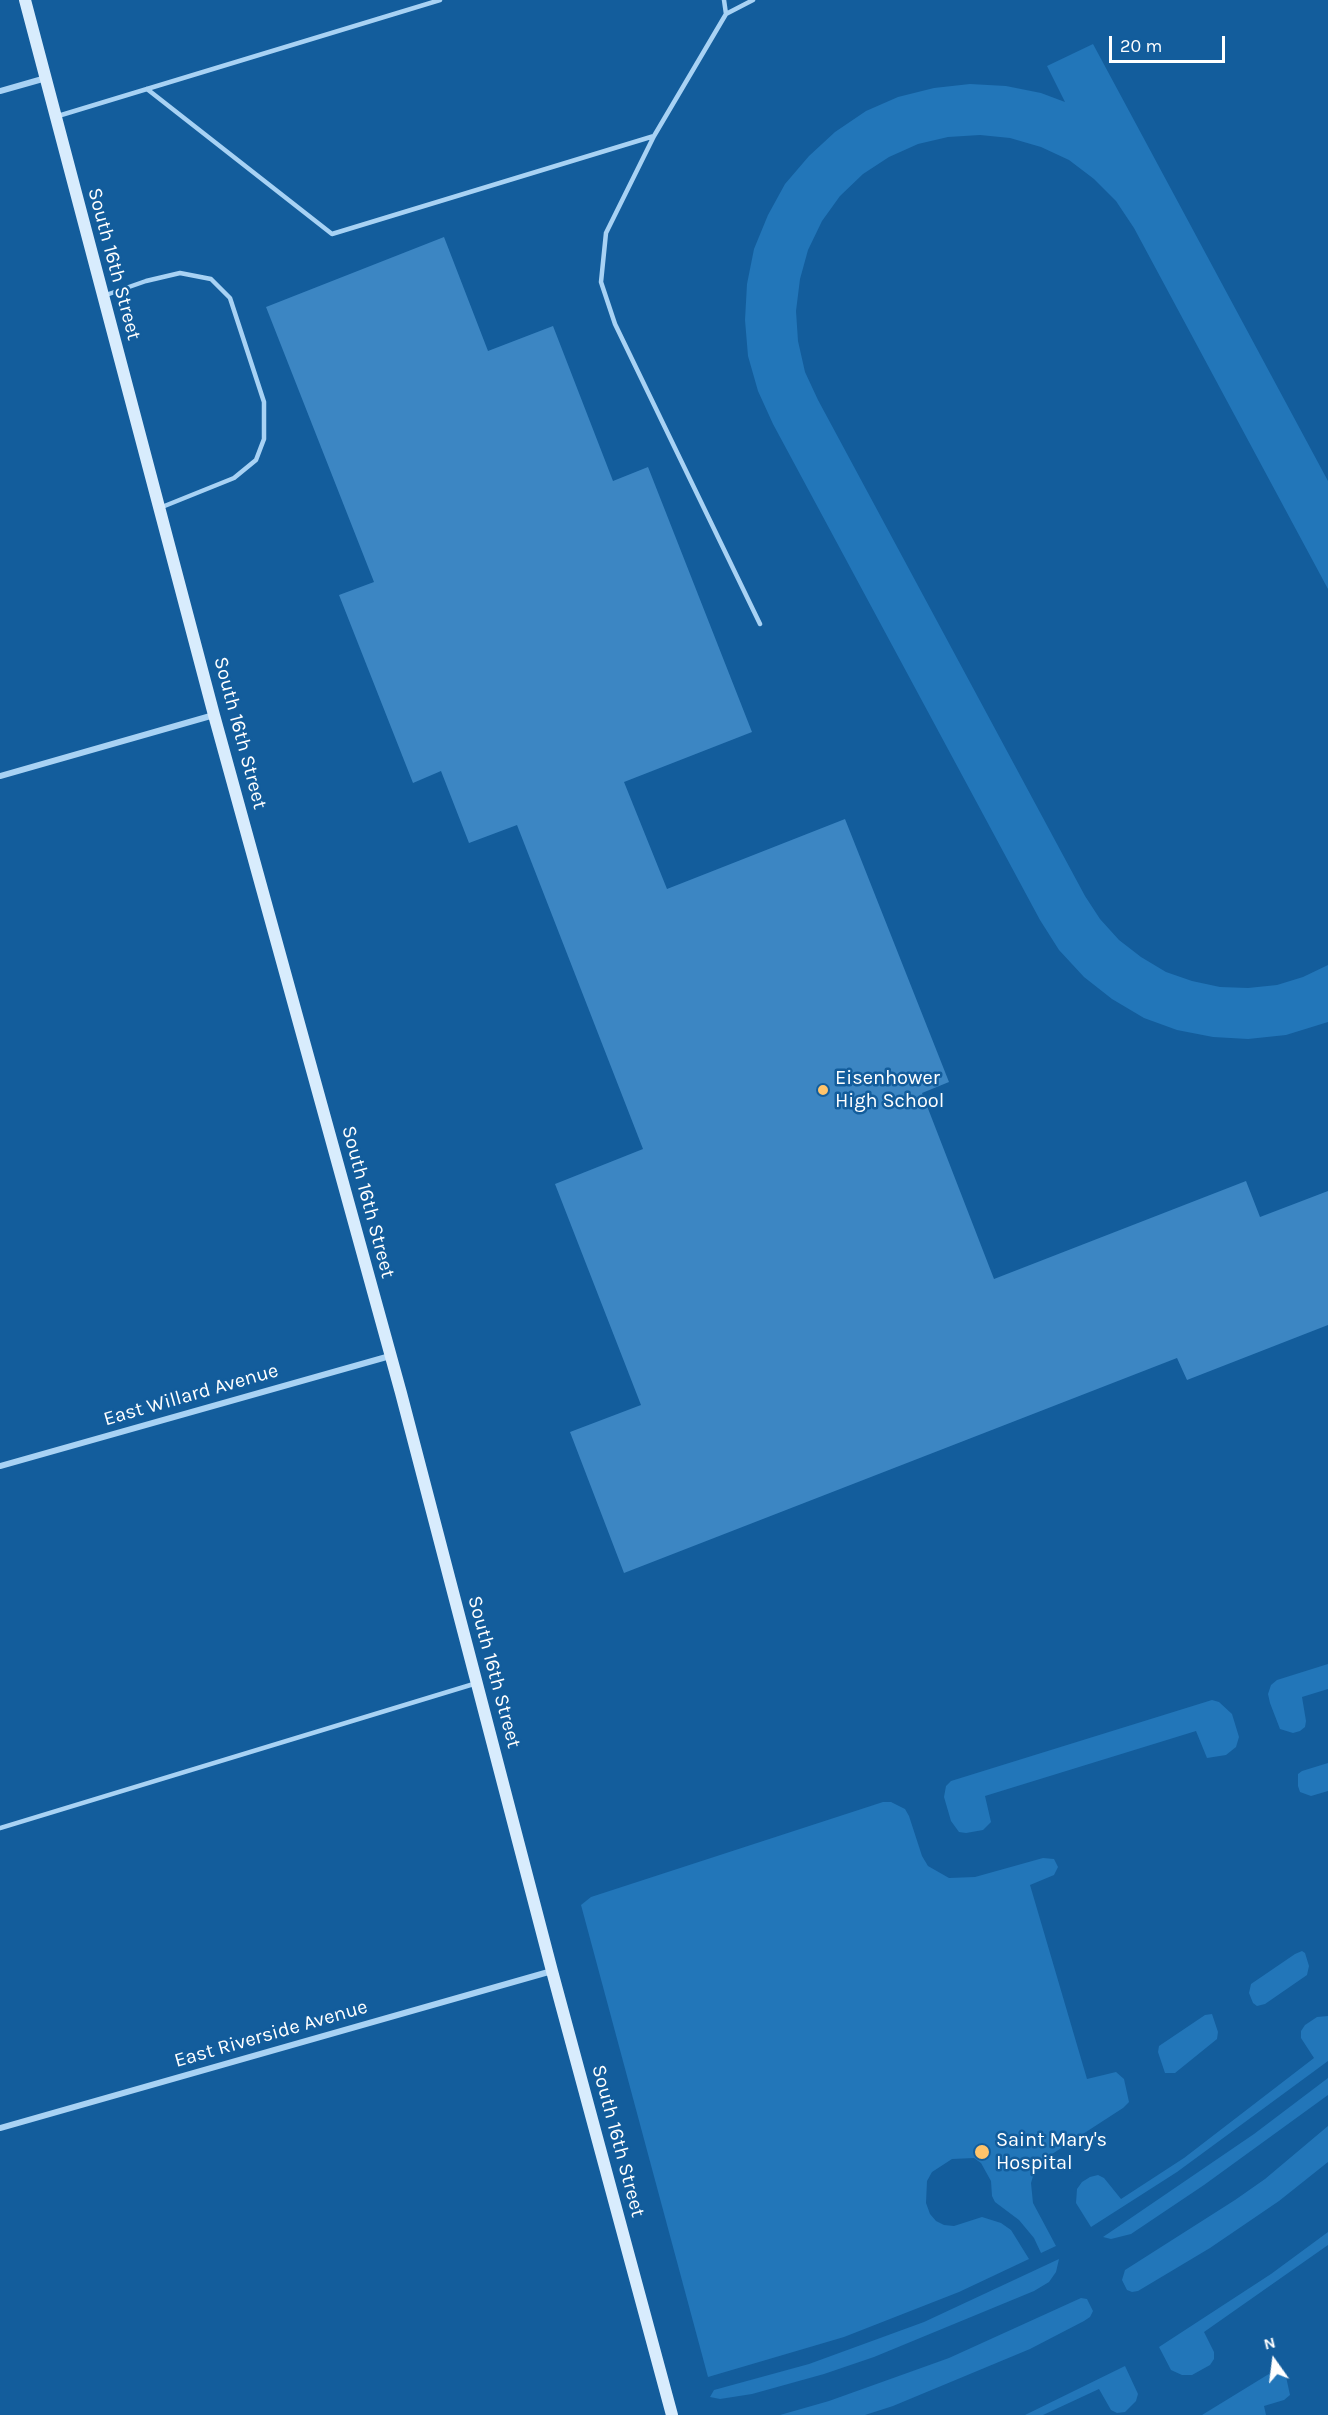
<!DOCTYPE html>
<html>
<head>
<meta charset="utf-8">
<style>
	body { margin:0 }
	#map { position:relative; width:1328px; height:2415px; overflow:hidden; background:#135d9c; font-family:Karla,sans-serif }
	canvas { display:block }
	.north { position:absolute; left:1244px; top:2331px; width:60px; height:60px; -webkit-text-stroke:4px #135d9c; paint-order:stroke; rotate:346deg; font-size:16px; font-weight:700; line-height:24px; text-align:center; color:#fff }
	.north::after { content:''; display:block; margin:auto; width:21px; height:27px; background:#fff; clip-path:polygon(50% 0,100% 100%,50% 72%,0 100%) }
	.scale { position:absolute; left:1109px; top:36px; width:116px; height:27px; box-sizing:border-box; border:3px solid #fff; border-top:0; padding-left:8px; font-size:18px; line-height:21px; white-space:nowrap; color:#fff; -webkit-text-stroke:4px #135d9c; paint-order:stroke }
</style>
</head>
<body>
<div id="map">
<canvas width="1328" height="2415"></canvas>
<div class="north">N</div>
<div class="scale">20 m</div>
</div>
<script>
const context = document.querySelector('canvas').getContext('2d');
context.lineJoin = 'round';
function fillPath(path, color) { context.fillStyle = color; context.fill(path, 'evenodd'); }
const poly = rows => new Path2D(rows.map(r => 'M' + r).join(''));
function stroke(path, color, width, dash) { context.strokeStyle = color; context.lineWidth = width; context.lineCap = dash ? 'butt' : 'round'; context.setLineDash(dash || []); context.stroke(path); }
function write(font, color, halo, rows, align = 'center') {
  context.font = font + ' Karla,sans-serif'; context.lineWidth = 5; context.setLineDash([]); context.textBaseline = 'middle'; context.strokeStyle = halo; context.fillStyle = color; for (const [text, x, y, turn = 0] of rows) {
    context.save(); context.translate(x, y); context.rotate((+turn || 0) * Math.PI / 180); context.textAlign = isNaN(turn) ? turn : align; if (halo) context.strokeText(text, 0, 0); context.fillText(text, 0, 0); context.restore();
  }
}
fillPath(poly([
	[1093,44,1328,481,1328,589,1134,228,1116,201,1094,179,1069,160,1041,147,1010,138,980,135,948,137,918,144,889,157,863,174,840,196,822,221,808,250,800,279,796,311,798,341,805,372,818,400,1085,896,1100,919,1119,940,1141,957,1166,972,1192,981,1220,987,1248,988,1277,985,1303,977,1328,965,1328,1022,1286,1035,1248,1039,1213,1037,1177,1030,1144,1018,1112,999,1084,977,1059,950,1040,920,773,424,758,391,748,356,745,320,747,284,754,249,768,215,785,184,809,156,835,132,866,111,898,97,934,88,970,84,1006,86,1041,93,1065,102,1047,66],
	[1328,1664,1328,1689,1302,1697,1306,1721,1305,1727,1300,1731,1293,1733,1280,1729,1270,1703,1268,1694,1271,1685,1277,1680],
	[1212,1700,1219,1702,1232,1714,1239,1737,1236,1747,1226,1755,1207,1758,1196,1731,985,1796,991,1822,983,1830,966,1833,959,1832,951,1821,944,1797,946,1786,951,1781],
	[1328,1763,1328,1791,1311,1796,1300,1792,1298,1786,1298,1774,1302,1771],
	[883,1802,891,1802,905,1809,909,1816,922,1856,928,1866,949,1878,975,1877,1043,1858,1054,1859,1058,1867,1054,1875,1030,1885,1087,2079,1116,2072,1124,2079,1129,2102,1123,2108,1049,2156,1039,2165,1034,2173,1031,2183,1033,2203,1056,2246,1041,2253,1034,2238,1019,2220,995,2202,992,2196,991,2181,981,2163,974,2158,952,2159,932,2172,927,2181,926,2203,930,2214,936,2221,944,2225,954,2226,982,2217,1001,2223,1011,2230,1029,2259,959,2292,844,2337,708,2377,581,1905,591,1897],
	[1302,1951,1305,1953,1309,1966,1307,1975,1265,2004,1257,2006,1253,2003,1249,1993,1251,1984,1295,1954],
	[1212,2014,1218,2032,1217,2039,1175,2073,1165,2073,1158,2052,1159,2046,1205,2015],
	[1328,2016,1328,2061,1177,2172,1091,2227,1076,2203,1077,2189,1082,2182,1090,2177,1098,2175,1104,2178,1121,2199,1184,2158,1314,2058,1301,2038,1301,2031,1305,2025,1317,2017],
	[1328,2078,1328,2095,1204,2185,1131,2234,1111,2239,1103,2237,1254,2134],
	[1328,2126,1328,2162,1279,2201,1210,2248,1138,2291,1132,2292,1127,2290,1122,2280,1125,2270,1235,2200,1265,2179],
	[1328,2232,1328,2245,1204,2332,1214,2352,1214,2359,1210,2365,1192,2375,1182,2375,1171,2370,1159,2347,1271,2274],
	[1059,2259,1056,2272,1049,2282,1034,2291,874,2357,824,2374,752,2394,720,2399,710,2397,714,2390,809,2364,924,2322],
	[1081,2298,1087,2299,1093,2311,1090,2317,1084,2321,1030,2349,893,2406,865,2415,780,2415,829,2401,949,2358],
	[1125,2366,1138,2394,1136,2401,1125,2412,1117,2413,1111,2410,1099,2389,1043,2415,1025,2415],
	[1277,2369,1285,2372,1290,2395,1284,2400,1264,2406,1266,2415,1202,2415]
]), '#2276b9');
fillPath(poly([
	[444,237,488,351,553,326,613,481,648,467,752,732,624,782,667,889,845,819,949,1082,922,1093,994,1279,1246,1181,1260,1217,1328,1191,1328,1325,1187,1380,1177,1358,624,1573,570,1432,641,1405,555,1184,643,1149,517,825,469,843,441,771,413,783,339,595,374,582,266,307]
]), '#3c86c3');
stroke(poly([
	[724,0,726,14,654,136,606,233,601,282,615,324,760,624],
	[726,14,753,0],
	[147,89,332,234,654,136],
	[58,116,440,0],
	[106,295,146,281,180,273,211,279,230,298,264,402,264,439,256,460,234,478,162,507],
	[0,1828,477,1683]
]), '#a8d2f4', 4.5);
stroke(poly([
	[0,91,46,78],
	[0,776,214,715],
	[0,1466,390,1356],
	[0,2128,552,1971]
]), '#a8d2f4', 6);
stroke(poly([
	[25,0,214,715,401,1393,552,1971,672,2415]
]), '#d8ecfd', 12);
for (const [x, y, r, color] of [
	[823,1090,6,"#ffc46b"],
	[982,2152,8,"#ffc46b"]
]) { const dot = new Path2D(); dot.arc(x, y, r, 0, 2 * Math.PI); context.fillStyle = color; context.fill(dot); stroke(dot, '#135d9c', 2); }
write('20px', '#fff', '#135d9c', [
	["South 16th Street",114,264,75],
	["South 16th Street",240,733,75],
	["South 16th Street",368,1202,75],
	["East Willard Avenue",191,1395,-16],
	["South 16th Street",494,1672,75],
	["East Riverside Avenue",271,2034,-16],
	["South 16th Street",618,2141,75]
]);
write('20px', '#fff', '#135d9c', [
	["Eisenhower",835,1078],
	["High School",835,1101],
	["Saint Mary's",996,2140],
	["Hospital",996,2163]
], 'left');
</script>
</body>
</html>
